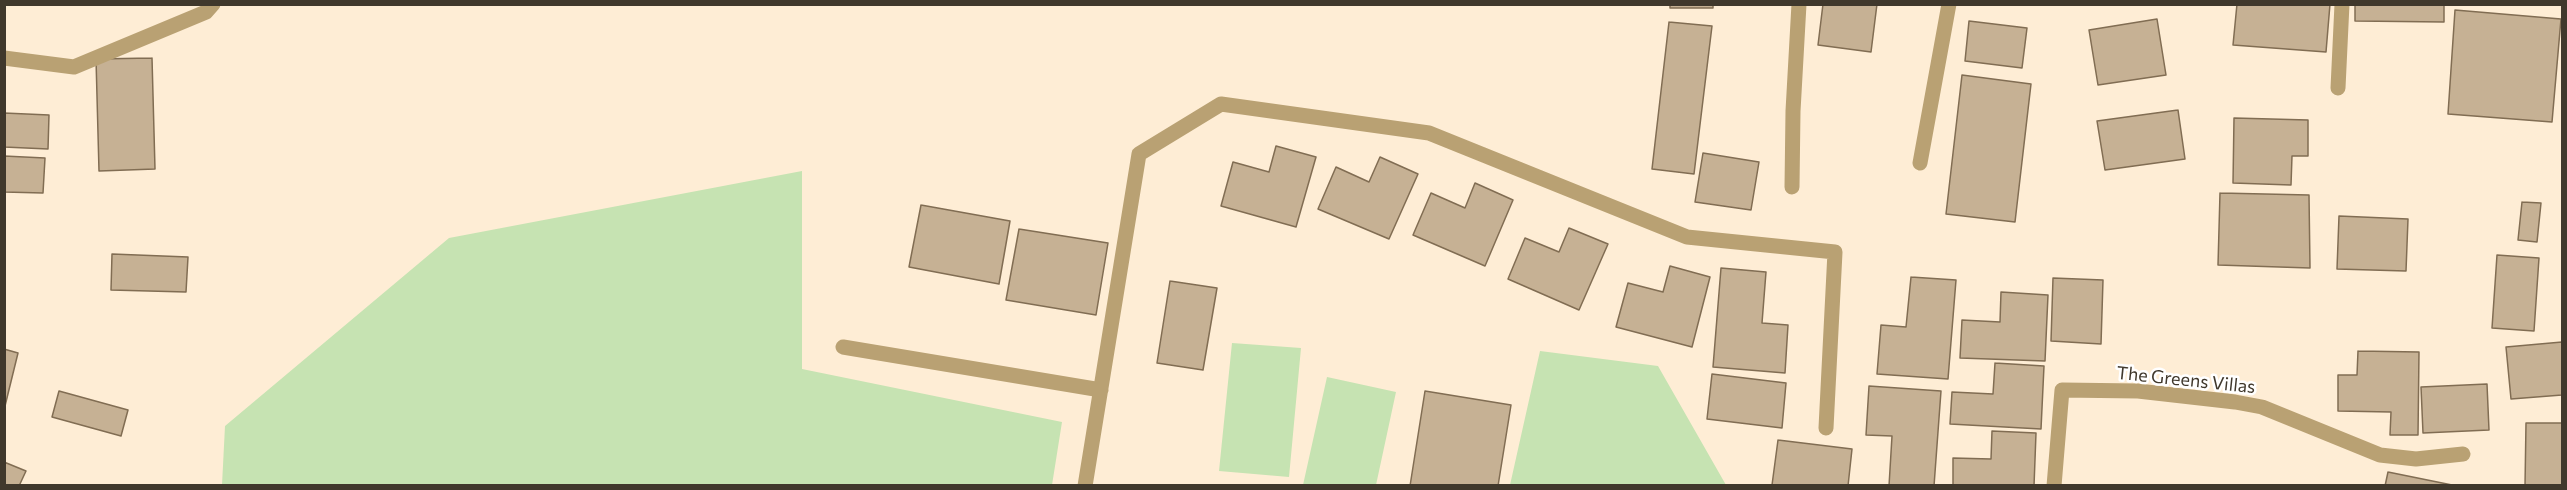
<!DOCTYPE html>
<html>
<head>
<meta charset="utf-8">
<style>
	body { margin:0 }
	#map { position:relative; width:2567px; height:490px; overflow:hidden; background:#feedd5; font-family:Commissioner,sans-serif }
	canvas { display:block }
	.frame { position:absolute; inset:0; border:6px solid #40382c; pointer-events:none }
</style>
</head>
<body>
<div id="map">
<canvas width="2567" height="490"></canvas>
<div class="frame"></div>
</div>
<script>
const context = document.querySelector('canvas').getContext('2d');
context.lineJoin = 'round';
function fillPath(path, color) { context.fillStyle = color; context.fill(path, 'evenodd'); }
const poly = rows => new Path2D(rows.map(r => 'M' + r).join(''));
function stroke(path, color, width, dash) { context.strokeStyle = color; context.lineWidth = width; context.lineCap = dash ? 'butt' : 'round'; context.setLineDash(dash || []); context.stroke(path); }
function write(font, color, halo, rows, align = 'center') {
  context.font = font + ' Commissioner,sans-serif'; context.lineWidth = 5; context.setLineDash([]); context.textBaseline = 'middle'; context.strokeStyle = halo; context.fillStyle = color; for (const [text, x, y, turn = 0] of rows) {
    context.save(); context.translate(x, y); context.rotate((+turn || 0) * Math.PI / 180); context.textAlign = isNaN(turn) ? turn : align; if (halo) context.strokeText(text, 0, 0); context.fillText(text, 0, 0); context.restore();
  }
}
fillPath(poly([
	[802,171,802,369,1062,422,1052,485,222,485,225,426,449,238],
	[1232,343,1301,348,1289,477,1219,471],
	[1540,351,1658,366,1726,485,1510,485],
	[1327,377,1396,392,1376,485,1303,485]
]), '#c6e3b2');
const building = poly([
	[1670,4,1713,4,1713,8,1670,8,1670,4],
	[1823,4,1877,4,1871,52,1818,45,1823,4],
	[2237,4,2330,4,2326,52,2233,45,2237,4],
	[2355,4,2444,4,2444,22,2355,21,2355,4],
	[2455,10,2561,19,2552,122,2448,114,2455,10],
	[2157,19,2166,75,2098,85,2089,30,2157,19],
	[1969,21,2027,28,2022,68,1965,61,1969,21],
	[1669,22,1712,26,1694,174,1652,169,1669,22],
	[152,58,155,169,99,171,96,59,152,58],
	[1962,75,2031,84,2015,222,1946,214,1962,75],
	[2178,110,2185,159,2105,170,2097,121,2178,110],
	[4,113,49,115,48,149,4,147,4,113],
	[2234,118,2308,120,2308,156,2292,156,2291,185,2233,183,2234,118],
	[1276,146,1316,157,1296,227,1221,206,1233,162,1269,172,1276,146],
	[1703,153,1759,162,1751,210,1695,202,1703,153],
	[4,156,45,158,43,193,4,192,4,156],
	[1380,157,1418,174,1389,239,1318,209,1336,167,1369,182,1380,157],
	[1475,183,1513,200,1485,266,1413,235,1431,193,1465,208,1475,183],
	[2220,193,2309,195,2310,268,2218,265,2220,193],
	[2522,202,2541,203,2537,242,2518,240,2522,202],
	[921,205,1010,221,999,284,909,267,921,205],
	[2339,216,2408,219,2406,271,2337,269,2339,216],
	[1569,228,1608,244,1579,310,1508,279,1525,238,1559,252,1569,228],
	[1019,229,1108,243,1096,315,1006,300,1019,229],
	[112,254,188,257,186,292,111,290,112,254],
	[2497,255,2539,258,2534,331,2492,328,2497,255],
	[1670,266,1710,277,1692,347,1616,327,1628,283,1663,292,1670,266],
	[1721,268,1766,272,1762,323,1788,325,1785,373,1713,367,1721,268],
	[1911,277,1956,280,1948,379,1877,374,1881,325,1906,327,1911,277],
	[2053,278,2103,280,2101,344,2051,341,2053,278],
	[1170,281,1217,288,1203,370,1157,363,1170,281],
	[2001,292,2048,295,2045,361,1960,358,1962,320,2000,322,2001,292],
	[2562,342,2562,395,2511,399,2506,347,2562,342],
	[4,349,18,353,5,406,4,406,4,349],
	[2358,351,2419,352,2418,435,2390,435,2391,412,2338,411,2338,375,2357,375,2358,351],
	[1995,363,2044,366,2041,429,1950,424,1952,392,1993,394,1995,363],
	[1712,374,1786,383,1782,428,1707,419,1712,374],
	[2487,384,2489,430,2423,433,2421,387,2487,384],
	[1869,386,1941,391,1934,486,1889,486,1892,436,1866,435,1869,386],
	[59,391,128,410,121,436,52,417,59,391],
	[1425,391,1511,405,1498,486,1410,486,1425,391],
	[2526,423,2562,423,2562,486,2525,486,2526,423],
	[1992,431,2036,433,2034,486,1953,486,1953,458,1991,459,1992,431],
	[1778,440,1852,449,1848,486,1772,485,1778,440],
	[4,462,26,471,19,486,4,486,4,462],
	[2388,472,2457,486,2385,486,2388,472]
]);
fillPath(building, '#c6b194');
stroke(building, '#816d53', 1.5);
stroke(poly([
	[4,58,74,67,206,12,213,4],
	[2338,88,2342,4],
	[1920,163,1949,4],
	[1792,187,1793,111,1799,4],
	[843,347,1101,390],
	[1085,486,1139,154,1221,104,1429,133,1687,237,1835,252,1826,428],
	[2054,486,2062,390,2138,391,2235,402,2262,407,2380,455,2416,459,2463,454]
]), '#b9a173', 15);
write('18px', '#40382c', '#fff', [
	["The Greens Villas",2186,380,6]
]);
</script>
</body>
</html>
